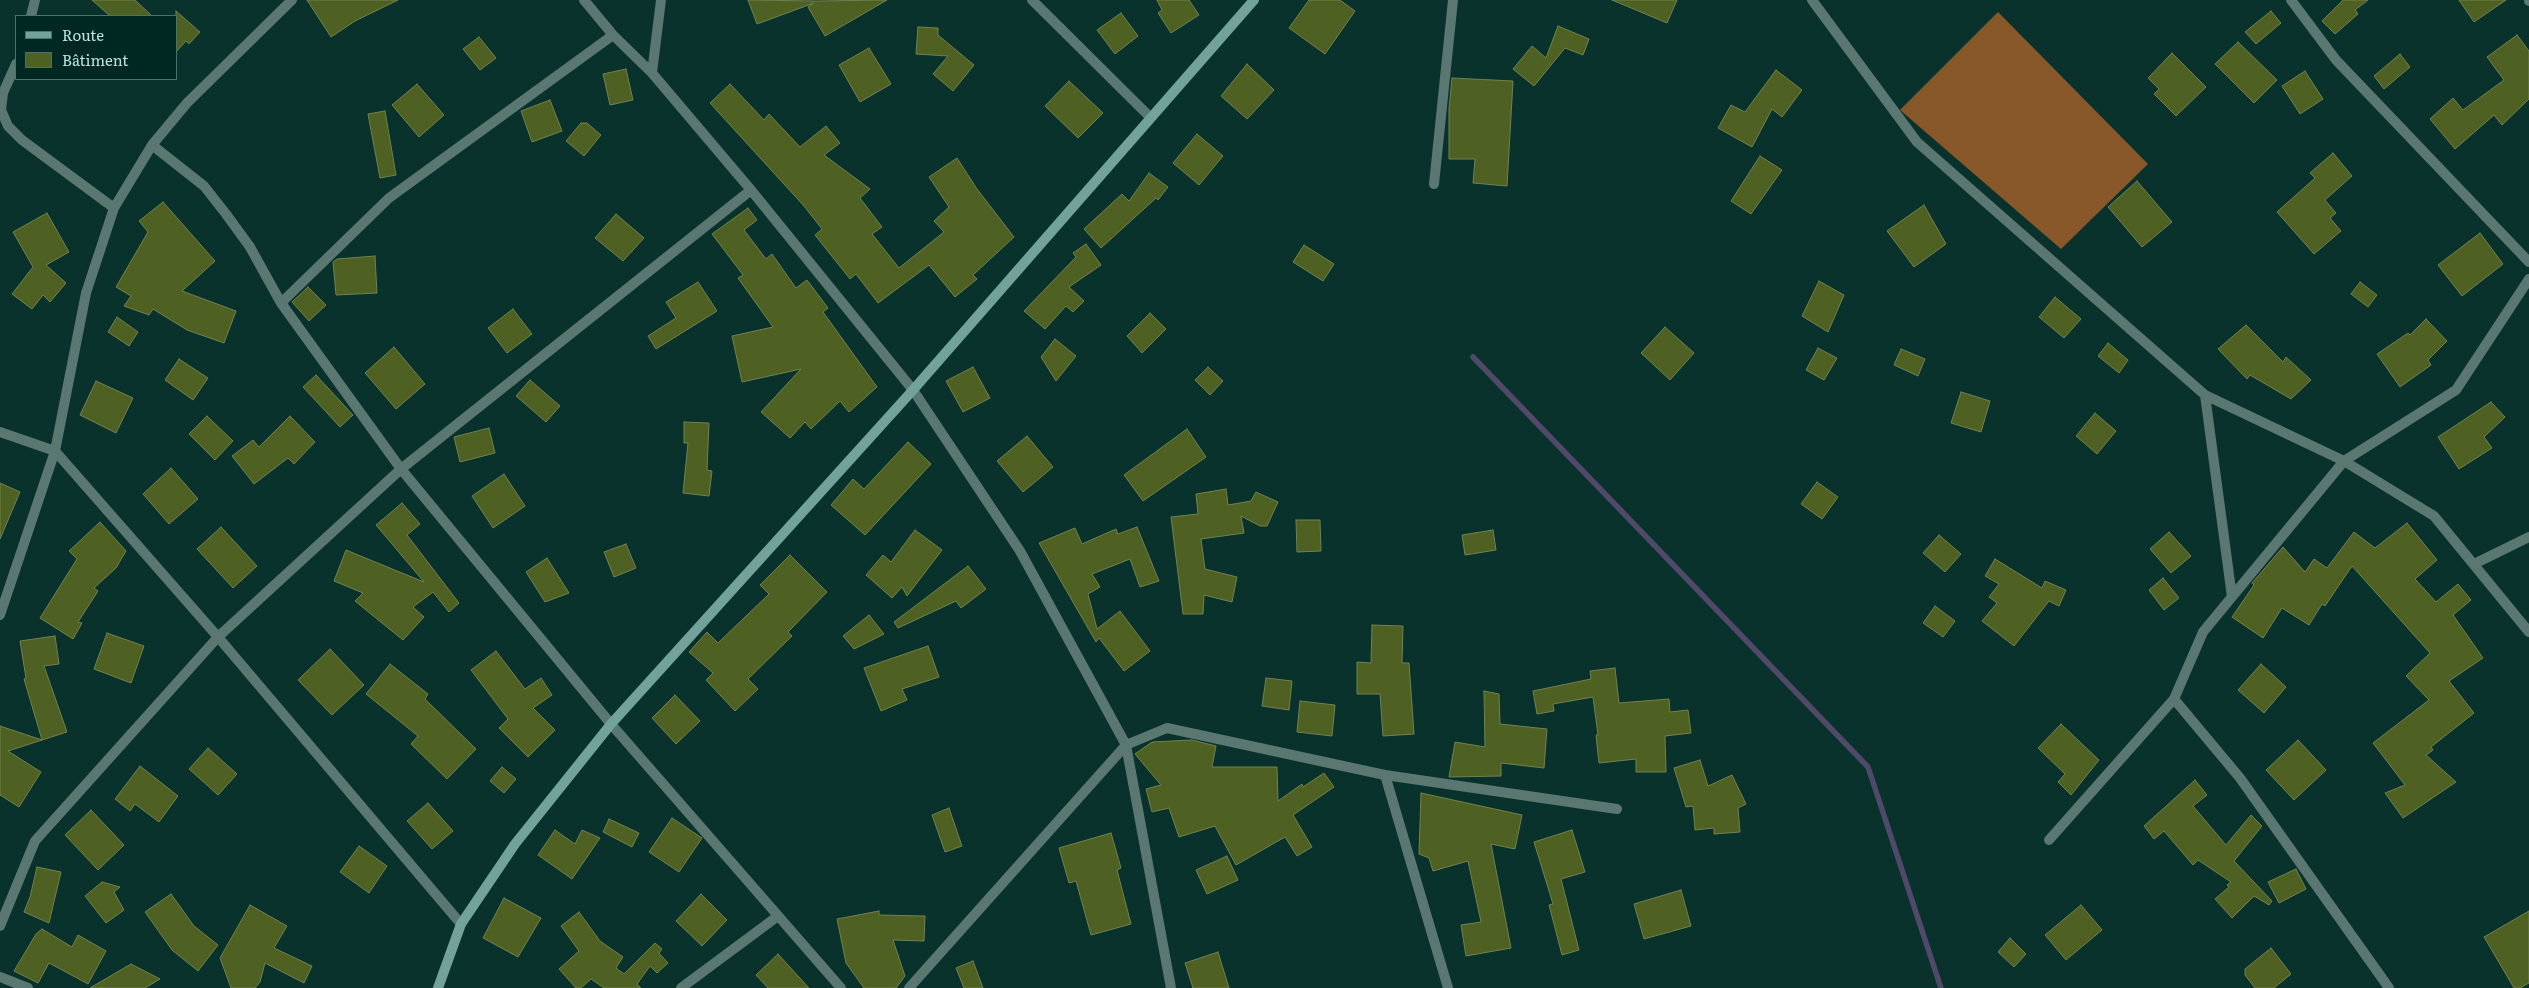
<!DOCTYPE html>
<html>
<head>
<meta charset="utf-8">
<style>
	body { margin:0 }
	#map { position:relative; width:2529px; height:988px; overflow:hidden; background:#09322c; font-family:Literata,serif }
	canvas { display:block }
	.legend { position:absolute; left:15px; top:15px; width:162px; height:65px; box-sizing:border-box; background:#002823; border:1px solid #4c726d; margin:0; padding:6px 9px; list-style:none; font-size:15px; color:#bfe2db }
	.legend li { display:flex; align-items:center; gap:10px; height:25px }
	.legend b { width:25px; border:1px solid #4c726d }
</style>
</head>
<body>
<div id="map">
<canvas width="2529" height="988"></canvas>
<ul class="legend">
<li><b style="height:6px;background:#73a29a"></b>Route</li>
<li><b style="height:14px;background:#4f6023"></b>Bâtiment</li>
</ul>
</div>
<script>
const context = document.querySelector('canvas').getContext('2d');
context.lineJoin = 'round';
function fillPath(path, color) { context.fillStyle = color; context.fill(path, 'evenodd'); }
const poly = rows => new Path2D(rows.map(r => 'M' + r).join(''));
function stroke(path, color, width, dash) { context.strokeStyle = color; context.lineWidth = width; context.lineCap = dash ? 'butt' : 'round'; context.setLineDash(dash || []); context.stroke(path); }
fillPath(poly([
	[1998,12,2148,164,2061,249,1900,110]
]), '#88582a');
stroke(poly([
	[1473,357,1868,767,1941,988]
]), '#504969', 5.5);
const building = poly([
	[92,0,135,0,152,16,110,16,92,0],
	[307,0,398,0,355,21,331,37,307,0],
	[748,0,817,1,887,0,825,36,808,7,814,3,757,24,748,0],
	[1157,0,1189,0,1199,15,1171,33,1158,13,1162,10,1157,0],
	[1309,0,1340,0,1355,11,1325,54,1289,28,1309,0],
	[1612,0,1677,0,1667,23,1612,0],
	[2343,0,2368,0,2355,10,2358,14,2335,34,2322,21,2343,0],
	[2459,0,2506,0,2474,22,2459,0],
	[176,11,200,32,189,44,186,41,176,52,176,11],
	[2271,11,2281,23,2256,44,2245,32,2271,11],
	[1121,13,1138,36,1115,54,1097,30,1121,13],
	[1558,26,1589,39,1583,55,1565,48,1534,86,1513,69,1532,46,1546,58,1558,26],
	[918,27,938,28,938,35,974,65,953,91,933,74,948,56,916,54,918,27],
	[2517,35,2529,51,2529,99,2502,125,2494,115,2455,149,2430,119,2453,98,2463,110,2504,80,2487,57,2517,35],
	[479,37,496,58,480,70,463,49,479,37],
	[2238,42,2277,80,2254,103,2215,64,2238,42],
	[869,48,891,84,860,102,839,65,869,48],
	[2172,53,2206,87,2176,116,2154,94,2159,89,2148,78,2172,53],
	[2400,54,2410,67,2384,89,2374,76,2400,54],
	[1247,64,1274,90,1247,119,1221,96,1247,64],
	[626,69,633,100,610,105,603,74,626,69],
	[1776,70,1802,90,1782,117,1772,109,1752,147,1718,128,1731,105,1745,112,1776,70],
	[2305,71,2323,99,2300,114,2282,86,2305,71],
	[1452,78,1513,81,1507,186,1473,183,1475,159,1449,159,1449,109,1452,78],
	[1069,81,1103,113,1078,138,1045,106,1069,81],
	[417,84,444,115,419,137,392,105,417,84],
	[730,84,764,120,769,114,800,147,826,126,840,143,824,155,870,189,860,198,882,227,872,234,899,268,944,232,934,221,949,207,929,177,957,158,977,189,1014,237,973,275,977,279,955,297,929,265,878,303,856,274,850,279,815,235,822,229,804,206,710,103,730,84],
	[550,100,562,131,532,142,521,111,550,100],
	[385,111,396,175,380,178,368,114,385,111],
	[581,123,587,123,601,135,584,156,566,141,581,123],
	[1197,134,1223,156,1199,185,1173,163,1197,134],
	[2333,153,2352,176,2325,200,2336,213,2330,218,2341,231,2314,254,2277,212,2315,178,2310,173,2333,153],
	[1760,156,1782,170,1751,214,1731,201,1760,156],
	[1149,173,1168,187,1158,200,1156,198,1101,248,1084,229,1122,194,1129,201,1149,173],
	[2137,181,2172,222,2142,247,2108,207,2137,181],
	[163,202,215,261,182,291,236,311,224,343,187,330,153,309,149,315,124,306,131,296,116,287,148,232,139,221,163,202],
	[1924,205,1946,244,1914,267,1887,231,1924,205],
	[748,208,757,220,744,230,766,259,772,254,796,288,807,280,828,308,823,312,877,387,849,412,840,401,811,429,805,422,790,438,761,412,801,369,742,382,732,336,773,327,738,278,743,275,712,234,748,208],
	[47,213,69,252,46,265,66,283,50,302,43,295,32,309,12,294,33,267,13,232,47,213],
	[616,214,644,238,623,261,595,238,616,214],
	[2480,233,2503,264,2462,296,2438,265,2480,233],
	[1086,244,1101,265,1069,287,1084,301,1073,312,1066,306,1045,329,1024,311,1076,257,1073,253,1086,244],
	[1304,245,1334,264,1323,281,1293,262,1304,245],
	[375,256,377,293,336,295,333,262,337,259,375,256],
	[1819,281,1844,295,1828,332,1802,316,1819,281],
	[698,282,717,311,656,349,648,336,676,318,666,302,698,282],
	[2360,282,2377,295,2368,307,2351,294,2360,282],
	[308,287,326,305,309,321,292,302,308,287],
	[2055,297,2081,319,2064,338,2039,317,2055,297],
	[513,309,532,334,507,353,488,328,513,309],
	[1150,313,1166,329,1142,353,1127,336,1150,313],
	[117,317,138,332,129,346,108,332,117,317],
	[2426,319,2447,341,2428,360,2431,365,2400,387,2377,354,2408,333,2410,335,2426,319],
	[2246,325,2283,362,2286,357,2311,380,2291,399,2250,375,2247,379,2218,349,2246,325],
	[1665,327,1694,353,1670,380,1641,353,1665,327],
	[1055,339,1076,356,1056,381,1041,357,1055,339],
	[2108,343,2128,360,2119,373,2098,356,2108,343],
	[394,347,425,384,396,409,365,373,394,347],
	[1818,348,1837,358,1824,380,1806,370,1818,348],
	[1901,349,1925,359,1918,376,1894,365,1901,349],
	[179,359,208,378,193,400,165,380,179,359],
	[973,367,990,398,963,412,946,381,973,367],
	[1208,367,1223,381,1210,395,1195,380,1208,367],
	[316,375,353,415,340,427,303,387,316,375],
	[530,380,560,406,546,422,516,396,530,380],
	[96,381,133,398,116,433,80,415,96,381],
	[1961,392,1990,401,1981,432,1951,423,1961,392],
	[2491,402,2505,417,2484,437,2492,448,2459,469,2438,437,2491,402],
	[2095,413,2116,431,2097,454,2076,436,2095,413],
	[207,416,233,441,215,460,189,434,207,416],
	[290,416,315,442,294,464,288,458,254,484,232,456,253,440,259,447,290,416],
	[684,422,709,423,707,470,712,471,709,496,683,493,688,443,684,443,684,422],
	[489,428,495,453,460,462,454,437,489,428],
	[1187,429,1206,457,1143,501,1124,475,1187,429],
	[1027,436,1053,467,1023,492,997,461,1027,436],
	[908,442,931,464,865,535,831,505,853,479,864,489,908,442],
	[171,468,198,499,169,524,143,494,171,468],
	[504,474,525,506,493,528,472,496,504,474],
	[1817,482,1838,497,1822,519,1801,504,1817,482],
	[0,483,20,492,0,539,0,483],
	[1226,489,1228,505,1251,501,1256,492,1278,502,1267,526,1260,526,1241,516,1244,533,1201,539,1205,569,1237,577,1232,602,1204,595,1203,614,1183,614,1171,517,1198,514,1196,494,1226,489],
	[402,503,420,524,407,535,459,603,449,612,433,592,413,607,424,617,403,640,355,601,363,593,334,581,346,550,424,582,376,525,402,503],
	[1296,520,1320,520,1321,551,1297,552,1296,520],
	[100,522,126,551,116,568,94,588,98,591,78,622,82,623,73,639,40,618,77,559,69,551,100,522],
	[2407,523,2437,560,2415,579,2436,602,2458,584,2471,600,2453,615,2483,658,2449,681,2474,713,2431,747,2433,750,2426,755,2456,782,2403,818,2385,793,2405,785,2373,743,2429,700,2406,676,2430,653,2352,566,2325,606,2322,604,2309,625,2282,608,2263,638,2232,617,2254,585,2252,583,2283,547,2305,572,2314,559,2327,568,2354,532,2375,548,2407,523],
	[221,527,257,566,233,588,197,549,221,527],
	[1137,527,1159,581,1140,587,1130,559,1092,574,1100,587,1088,594,1097,629,1120,611,1150,651,1124,671,1099,638,1096,642,1039,543,1075,528,1082,544,1116,529,1118,534,1137,527],
	[915,530,942,550,907,596,902,587,892,598,866,575,883,555,891,562,915,530],
	[1493,530,1496,550,1465,555,1462,535,1493,530],
	[2169,532,2191,556,2171,573,2150,549,2169,532],
	[1939,535,1961,554,1945,572,1923,553,1939,535],
	[626,544,636,568,614,577,604,552,626,544],
	[790,555,827,592,788,632,792,636,748,679,758,689,735,711,706,680,713,673,689,652,707,632,718,643,769,594,760,585,790,555],
	[547,558,569,593,545,602,526,572,547,558],
	[1995,559,2042,588,2045,581,2066,590,2059,606,2049,601,2014,646,1982,621,1997,603,1989,597,1999,584,1985,576,1995,559],
	[968,566,986,589,961,608,956,601,898,628,894,622,968,566],
	[2163,578,2179,598,2164,610,2149,590,2163,578],
	[1935,606,1955,621,1943,637,1923,623,1935,606],
	[869,615,884,634,854,649,843,636,869,615],
	[1372,625,1403,626,1402,663,1409,663,1414,734,1383,736,1380,694,1357,694,1357,662,1371,663,1372,625],
	[107,633,144,646,131,683,94,669,107,633],
	[55,636,59,664,44,666,67,732,42,740,24,679,26,678,20,641,55,636],
	[928,646,939,677,902,689,907,700,881,711,864,668,928,646],
	[330,649,364,685,332,715,298,680,330,649],
	[496,651,525,689,541,678,552,695,533,708,555,730,528,757,499,728,508,719,471,670,496,651],
	[390,664,428,694,425,699,476,749,447,779,411,744,418,736,366,694,390,664],
	[2261,664,2286,687,2264,713,2238,690,2261,664],
	[1615,668,1619,703,1669,699,1670,712,1688,710,1691,733,1665,736,1666,772,1636,772,1636,759,1599,763,1596,735,1598,735,1593,697,1553,704,1554,711,1537,714,1533,691,1591,679,1590,671,1615,668],
	[1266,678,1292,681,1289,710,1262,706,1266,678],
	[1484,691,1499,694,1500,724,1547,729,1544,768,1501,763,1501,776,1449,777,1455,742,1485,747,1484,691],
	[675,695,700,721,676,744,652,718,675,695],
	[1300,701,1335,705,1332,736,1297,732,1300,701],
	[2061,724,2099,760,2071,795,2058,782,2065,774,2038,748,2061,724],
	[0,726,42,740,8,751,41,772,19,807,0,795,0,726],
	[1192,740,1216,746,1212,767,1277,767,1278,801,1302,784,1303,787,1324,773,1334,787,1293,815,1312,847,1297,856,1285,837,1236,865,1215,826,1179,837,1169,808,1152,812,1146,789,1161,785,1135,754,1152,742,1192,740],
	[2298,740,2326,770,2294,800,2266,770,2298,740],
	[208,748,237,774,218,795,189,769,208,748],
	[1700,760,1708,786,1732,775,1746,804,1738,808,1740,832,1714,834,1714,828,1695,830,1693,806,1686,807,1674,768,1700,760],
	[140,766,178,796,159,822,135,804,130,811,115,799,140,766],
	[502,767,516,779,504,793,490,781,502,767],
	[2195,780,2207,795,2193,806,2226,845,2251,815,2262,826,2234,861,2272,901,2269,905,2254,896,2232,918,2215,899,2229,887,2227,885,2231,882,2198,860,2193,865,2164,831,2154,839,2144,826,2195,780],
	[1421,793,1522,815,1515,849,1491,844,1511,948,1466,956,1461,925,1481,922,1468,861,1433,871,1429,858,1419,854,1421,793],
	[428,803,453,831,432,849,407,821,428,803],
	[949,808,962,846,945,852,932,815,949,808],
	[91,810,124,845,98,870,65,835,91,810],
	[672,818,702,838,679,872,649,852,672,818],
	[609,819,639,833,632,847,603,832,609,819],
	[555,830,575,844,582,830,600,838,572,879,538,855,555,830],
	[1572,830,1585,872,1561,879,1579,950,1562,955,1549,905,1553,904,1534,842,1572,830],
	[1111,833,1121,868,1117,870,1131,924,1091,935,1076,881,1069,883,1059,848,1111,833],
	[359,846,387,866,369,893,340,872,359,846],
	[1227,856,1238,880,1207,894,1196,870,1227,856],
	[37,867,61,872,49,923,24,912,30,897,37,867],
	[2296,869,2306,889,2279,903,2268,882,2296,869],
	[102,882,120,887,114,892,124,910,106,923,85,896,102,882],
	[1681,890,1691,926,1644,939,1634,904,1681,890],
	[171,894,194,926,218,945,198,971,172,950,145,912,171,894],
	[701,894,727,920,702,946,676,921,701,894],
	[504,898,541,918,518,957,483,938,504,898],
	[250,905,287,926,274,948,312,966,304,983,265,963,260,982,255,988,231,988,220,958,250,905],
	[2081,905,2102,930,2066,960,2045,935,2081,905],
	[879,911,879,915,925,916,924,941,893,940,905,976,896,988,864,988,846,963,837,919,879,911],
	[2529,911,2529,983,2520,988,2514,988,2484,937,2529,911],
	[579,912,600,941,623,957,616,968,624,974,655,943,662,949,659,953,668,963,657,973,650,966,637,984,641,988,604,988,591,979,581,988,576,988,559,969,579,951,561,926,579,912],
	[42,929,72,947,78,935,106,951,88,984,49,963,38,983,14,971,36,934,42,929],
	[2010,938,2026,954,2014,967,1998,952,2010,938],
	[2271,948,2291,974,2274,988,2255,988,2245,975,2245,969,2271,948],
	[1218,952,1229,988,1193,988,1185,963,1218,952],
	[778,954,809,988,768,988,756,975,778,954],
	[973,961,983,988,964,988,956,968,973,961],
	[131,964,160,979,145,988,90,988,131,964]
]);
fillPath(building, '#4f6023');
stroke(building, '#72824f', 1);
stroke(poly([
	[584,0,613,35,652,73,751,190,913,390,1020,551,1126,745,1171,988],
	[1032,0,1150,117],
	[1812,0,1917,142,2205,395,2344,461,2434,516,2529,632],
	[2291,0,2336,60,2529,262],
	[2529,0,2529,1],
	[31,16,35,0],
	[16,64,3,93,1,110,8,126,22,140,114,208],
	[652,73,661,0],
	[152,145,204,186,226,214,250,247,281,303,401,469,611,724,841,988],
	[1434,184,1453,0],
	[281,303,389,198,613,35],
	[2205,395,2232,597],
	[0,432,55,451,218,637,461,924],
	[2474,564,2529,537],
	[0,615,55,451,86,293,114,208,152,145,187,103,292,0],
	[2174,699,2240,778,2389,988],
	[1385,775,1448,988],
	[2049,840,2174,699,2203,632,2344,461,2456,390,2529,279],
	[0,926,35,841,218,637,401,469,751,190],
	[0,977,28,988],
	[681,988,778,916],
	[909,988,1126,745,1167,728,1385,775,1617,809]
]), '#5a7771', 10);
stroke(poly([
	[438,988,461,924,515,844,611,724,913,390,1254,0]
]), '#73a29a', 10);
</script>
</body>
</html>
